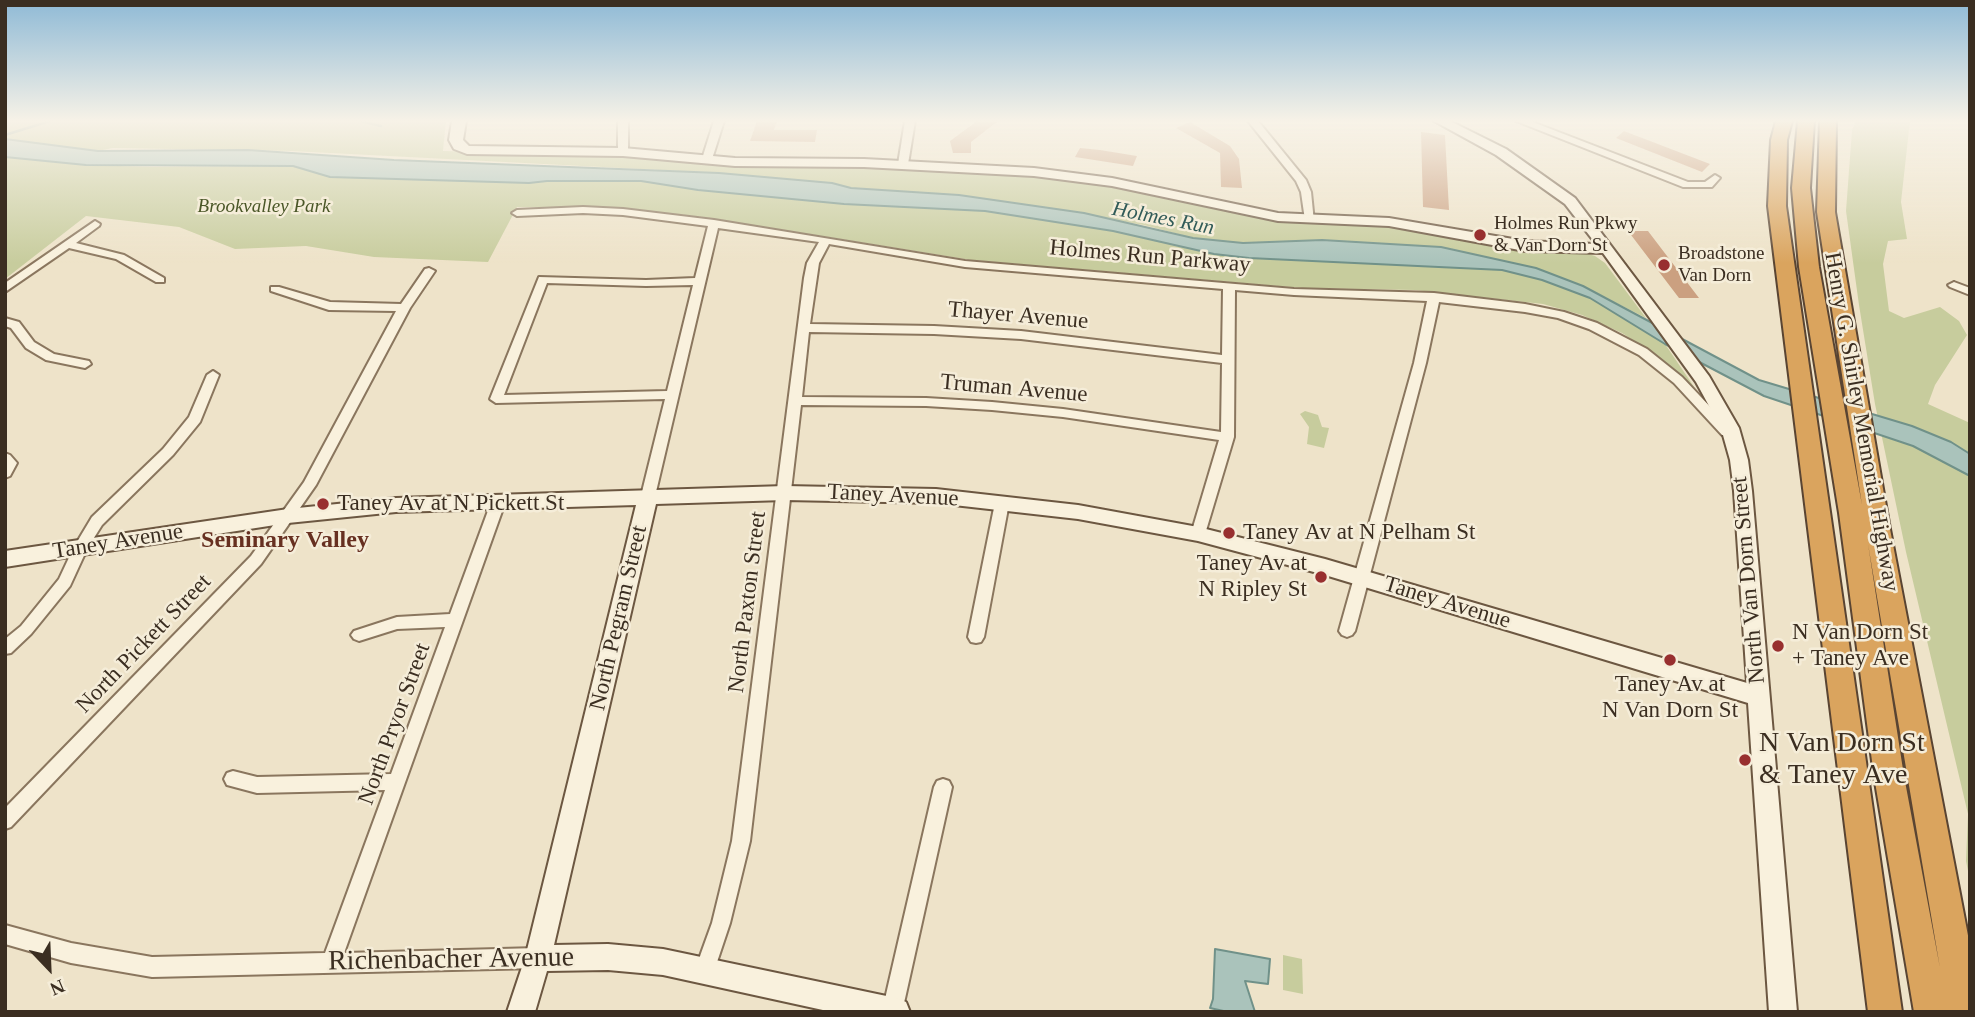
<!DOCTYPE html>
<html>
<head>
<meta charset="utf-8">
<style>
	body { margin:0 }
	#map { position:relative; width:1975px; height:1017px; overflow:hidden; background:#eee3c9; font-family:Georgia,serif }
	canvas { display:block }
	.frame { position:absolute; inset:0; border:7px solid #3b2e21; pointer-events:none }
	.north { position:absolute; left:14px; top:933px; width:70px; height:70px; -webkit-text-stroke:5px #f5edd9; paint-order:stroke; rotate:157deg; font-size:19px; font-weight:700; line-height:28px; text-align:center; color:#3b2e21 }
	.north::after { content:''; display:block; margin:auto; width:24px; height:32px; background:#3b2e21; clip-path:polygon(50% 0,100% 100%,50% 72%,0 100%) }
</style>
</head>
<body>
<div id="map">
<canvas width="1975" height="1017"></canvas>
<div class="frame"></div>
<div class="north">N</div>
</div>
<script>
const context = document.querySelector('canvas').getContext('2d');
context.lineJoin = 'round';
function fillPath(path, color) { context.fillStyle = color; context.fill(path, 'evenodd'); }
const poly = rows => new Path2D(rows.map(r => 'M' + r).join(''));
function stroke(path, color, width, dash) { context.strokeStyle = color; context.lineWidth = width; context.lineCap = dash ? 'butt' : 'round'; context.setLineDash(dash || []); context.stroke(path); }
function write(font, color, halo, rows, align = 'center') {
  context.font = font + ' Georgia,serif'; context.lineWidth = 5; context.setLineDash([]); context.textBaseline = 'middle'; context.strokeStyle = halo; context.fillStyle = color; for (const [text, x, y, turn = 0] of rows) {
    context.save(); context.translate(x, y); context.rotate((+turn || 0) * Math.PI / 180); context.textAlign = isNaN(turn) ? turn : align; if (halo) context.strokeText(text, 0, 0); context.fillText(text, 0, 0); context.restore();
  }
}
fillPath(poly([
	[5,121,446,121,443,151,621,154,1018,174,1117,186,1243,215,1289,222,1394,226,1496,247,1585,253,1595,256,1605,263,1646,318,1583,286,1536,268,1441,247,1322,240,1243,243,1193,238,1144,225,959,195,851,188,832,183,719,173,291,151,113,148,98,151,5,139],
	[1856,121,1910,121,1901,202,1907,239,1888,241,1883,264,1889,311,1904,318,1940,307,1959,321,1967,335,1935,385,1928,404,1970,423,1970,881,1966,861,1968,814,1906,552,1875,404,1859,305,1846,211,1852,130],
	[5,157,86,165,153,167,293,166,330,177,529,183,547,181,641,181,698,190,844,204,985,211,1113,231,1214,254,1249,258,1502,270,1542,280,1590,298,1665,344,1703,400,1651,352,1622,333,1582,315,1543,304,1415,290,1302,288,971,260,703,217,621,208,517,207,488,262,374,257,306,246,235,249,179,227,86,216,5,279],
	[1305,411,1318,415,1322,427,1329,428,1324,448,1307,444,1309,427,1300,414],
	[1283,955,1302,959,1303,994,1283,990]
]), '#c7cc9d');
const water = poly([
	[5,139,98,151,248,150,394,160,719,173,832,183,851,188,959,195,1084,213,1193,238,1243,243,1322,240,1441,247,1536,268,1583,286,1759,380,1912,426,1951,442,1970,454,1970,476,1913,446,1764,396,1665,344,1590,298,1542,280,1502,270,1249,258,1214,254,1113,231,985,211,844,204,698,190,641,181,547,181,529,183,330,177,293,166,86,165,5,157,5,139],
	[1215,949,1270,959,1268,984,1245,981,1255,1012,1228,1012,1210,1008,1213,999,1215,949]
]);
fillPath(water, '#aac3bb');
stroke(water, '#709189', 2);
stroke(poly([
	[360,121,381,126],
	[5,135,50,121]
]), '#709189', 2.5);
fillPath(poly([
	[757,121,777,121,774,130,817,130,815,142,750,141],
	[977,121,998,121,971,142,971,153,953,153,950,141],
	[1190,122,1230,146,1239,159,1242,188,1221,187,1220,153,1176,128],
	[1624,131,1710,164,1702,172,1616,138],
	[1421,132,1445,135,1449,210,1423,207],
	[1080,148,1100,150,1137,156,1133,166,1075,157],
	[1628,231,1648,231,1699,298,1679,298]
]), '#cba080');
const street = poly([
	[618,121,628,121,628,152,623,155,618,152,618,121],
	[714,121,724,121,712,159,707,162,702,159,714,121],
	[905,121,915,121,908,164,903,167,898,164,905,121],
	[1248,121,1258,121,1306,180,1311,192,1314,222,1306,222,1305,220,1301,192,1296,181,1248,121],
	[1516,121,1530,121,1688,182,1705,182,1715,175,1720,178,1712,187,1683,187,1516,121],
	[583,207,623,209,714,220,965,261,1294,289,1434,293,1525,304,1564,312,1597,323,1647,349,1682,377,1734,432,1732,435,1722,435,1674,383,1639,355,1589,329,1558,318,1525,312,1439,302,1426,363,1355,631,1352,635,1347,637,1342,635,1339,631,1414,363,1427,301,1294,295,1235,290,1234,437,1205,534,1203,538,1198,539,1193,538,1191,534,1219,440,1063,417,992,410,926,406,801,405,750,841,730,923,712,977,705,980,698,977,695,970,712,923,732,841,804,278,807,263,819,242,718,228,655,496,648,501,641,496,665,399,496,403,490,399,539,277,646,280,695,278,708,226,623,215,583,213,517,216,512,213,517,210,583,207],
	[829,244,965,267,1223,289,1222,355,1021,331,934,326,810,324,819,263,829,244],
	[547,283,646,286,693,285,667,391,504,395,547,283],
	[809,332,934,334,1021,339,1222,363,1221,432,1063,409,992,402,926,398,802,397,809,332],
	[95,221,100,224,99,226,76,243,124,255,164,278,164,282,156,282,116,259,69,248,5,292,5,283,95,221],
	[429,268,435,271,410,308,316,485,261,564,11,827,5,829,5,808,251,556,304,482,396,311,329,310,271,291,271,287,279,287,330,302,401,304,425,269,429,268],
	[1954,282,1970,288,1970,295,1950,287,1948,285,1954,282],
	[5,318,19,322,34,342,54,354,89,361,91,364,85,368,46,360,26,348,11,328,5,326,5,318],
	[213,371,219,375,200,422,173,455,102,525,87,549,70,586,31,634,11,653,5,654,5,639,21,626,59,579,74,547,92,517,163,449,189,417,207,375,213,371],
	[5,453,10,455,17,463,10,476,5,478,5,453],
	[499,495,506,500,344,953,538,948,545,951,548,958,545,965,538,968,152,977,71,963,5,944,5,925,71,943,152,957,325,953,385,790,257,793,227,785,224,779,227,773,233,771,257,777,391,774,445,627,397,629,359,641,354,639,351,635,354,631,397,617,450,614,492,500,499,495],
	[1002,498,1009,503,984,637,981,642,976,643,971,642,968,637,995,503,1002,498],
	[943,779,949,781,952,787,902,1012,882,1012,934,787,937,781,943,779]
]);
const secondary = poly([
	[452,121,466,121,463,140,469,146,623,148,735,158,864,159,1034,168,1112,178,1278,213,1389,218,1525,241,1596,244,1565,204,1496,155,1434,121,1450,121,1506,149,1575,198,1709,376,1739,428,1748,460,1752,491,1797,1012,1769,1012,1748,703,1325,575,1198,541,1078,519,936,503,785,500,656,504,554,945,608,944,663,949,896,998,906,1002,910,1012,832,1012,663,975,608,970,547,971,535,1012,507,1012,525,958,636,505,396,512,288,523,5,567,5,551,288,509,396,498,785,486,936,489,1078,505,1198,527,1325,559,1747,683,1734,491,1730,460,1721,428,1696,382,1603,253,1525,251,1389,226,1278,221,1112,186,1034,176,864,167,735,166,623,156,467,154,454,149,449,140,452,121]
]);
const highway = poly([
	[1776,121,1792,121,1787,140,1786,206,1902,1012,1868,1012,1768,206,1771,140,1776,121],
	[1798,121,1814,121,1810,188,1819,267,1862,505,1817,212,1820,121,1836,121,1835,212,1890,529,1970,946,1970,1012,1914,1012,1874,776,1839,513,1799,267,1792,188,1798,121],
	[1868,544,1940,968,1904,776,1868,544]
]);
stroke(street, '#8a765e', 4);
stroke(secondary, '#6c5741', 4);
stroke(highway, '#594432', 4);
fillPath(street, '#f9f1dd');
fillPath(secondary, '#f9f1dd');
fillPath(highway, '#daa45e');
const sky = context.createLinearGradient(0, 0, 0, 263);
sky.addColorStop(0, '#8fbad6');
sky.addColorStop(0.46, '#f7f2e7');
sky.addColorStop(1, '#f7f2e700');
context.fillStyle = sky;
context.fillRect(0, 0, 1975, 263);
for (const [x, y, r, color] of [
	[1480,235,7,"#982f2f"],
	[1664,265,7,"#982f2f"],
	[323,504,7,"#982f2f"],
	[1229,533,7,"#982f2f"],
	[1321,577,7,"#982f2f"],
	[1778,646,7,"#982f2f"],
	[1670,660,7,"#982f2f"],
	[1745,760,7,"#982f2f"]
]) { const dot = new Path2D(); dot.arc(x, y, r, 0, 2 * Math.PI); context.fillStyle = color; context.fill(dot); stroke(dot, '#f5edd9', 2.5); }
write('italic 19px', '#4b5728', '#f5edd9', [
	["Brookvalley Park",264,207]
]);
write('19px', '#3b2e21', '#f5edd9', [
	["Holmes Run Pkwy",1494,224],
	["& Van Dorn St",1494,246],
	["Broadstone",1678,254],
	["Van Dorn",1678,276]
], 'left');
write('italic 21px', '#315b58', '#f5edd9', [
	["Holmes Run",1163,219,11]
]);
write('23px', '#3b2e21', '#f5edd9', [
	["Holmes Run Parkway",1150,257,5],
	["Thayer Avenue",1018,316,5],
	["Truman Avenue",1014,389,5],
	["Henry G. Shirley Memorial Highway",1861,422,80],
	["Taney Avenue",893,496,3],
	["Taney Avenue",118,542,-9],
	["North Van Dorn Street",1749,580,-95],
	["North Paxton Street",748,602,-83],
	["Taney Avenue",1447,603,17],
	["North Pegram Street",619,618,-77],
	["North Pickett Street",144,644,-46],
	["North Pryor Street",395,724,-70]
]);
write('23px', '#3b2e21', '#f5edd9', [
	["Taney Av at N Pickett St",337,504],
	["Taney Av at N Pelham St",1243,533],
	["Taney Av at",1307,564,"right"],
	["N Ripley St",1307,590,"right"],
	["N Van Dorn St",1792,633],
	["+ Taney Ave",1792,659],
	["Taney Av at",1670,685,"center"],
	["N Van Dorn St",1670,711,"center"]
], 'left');
write('bold 24px', '#673021', '#f5edd9', [
	["Seminary Valley",285,541]
]);
write('28px', '#3b2e21', '#f5edd9', [
	["N Van Dorn St",1759,744],
	["& Taney Ave",1759,776]
], 'left');
write('28px', '#3b2e21', '#f5edd9', [
	["Richenbacher Avenue",451,960,-1]
]);
</script>
</body>
</html>
